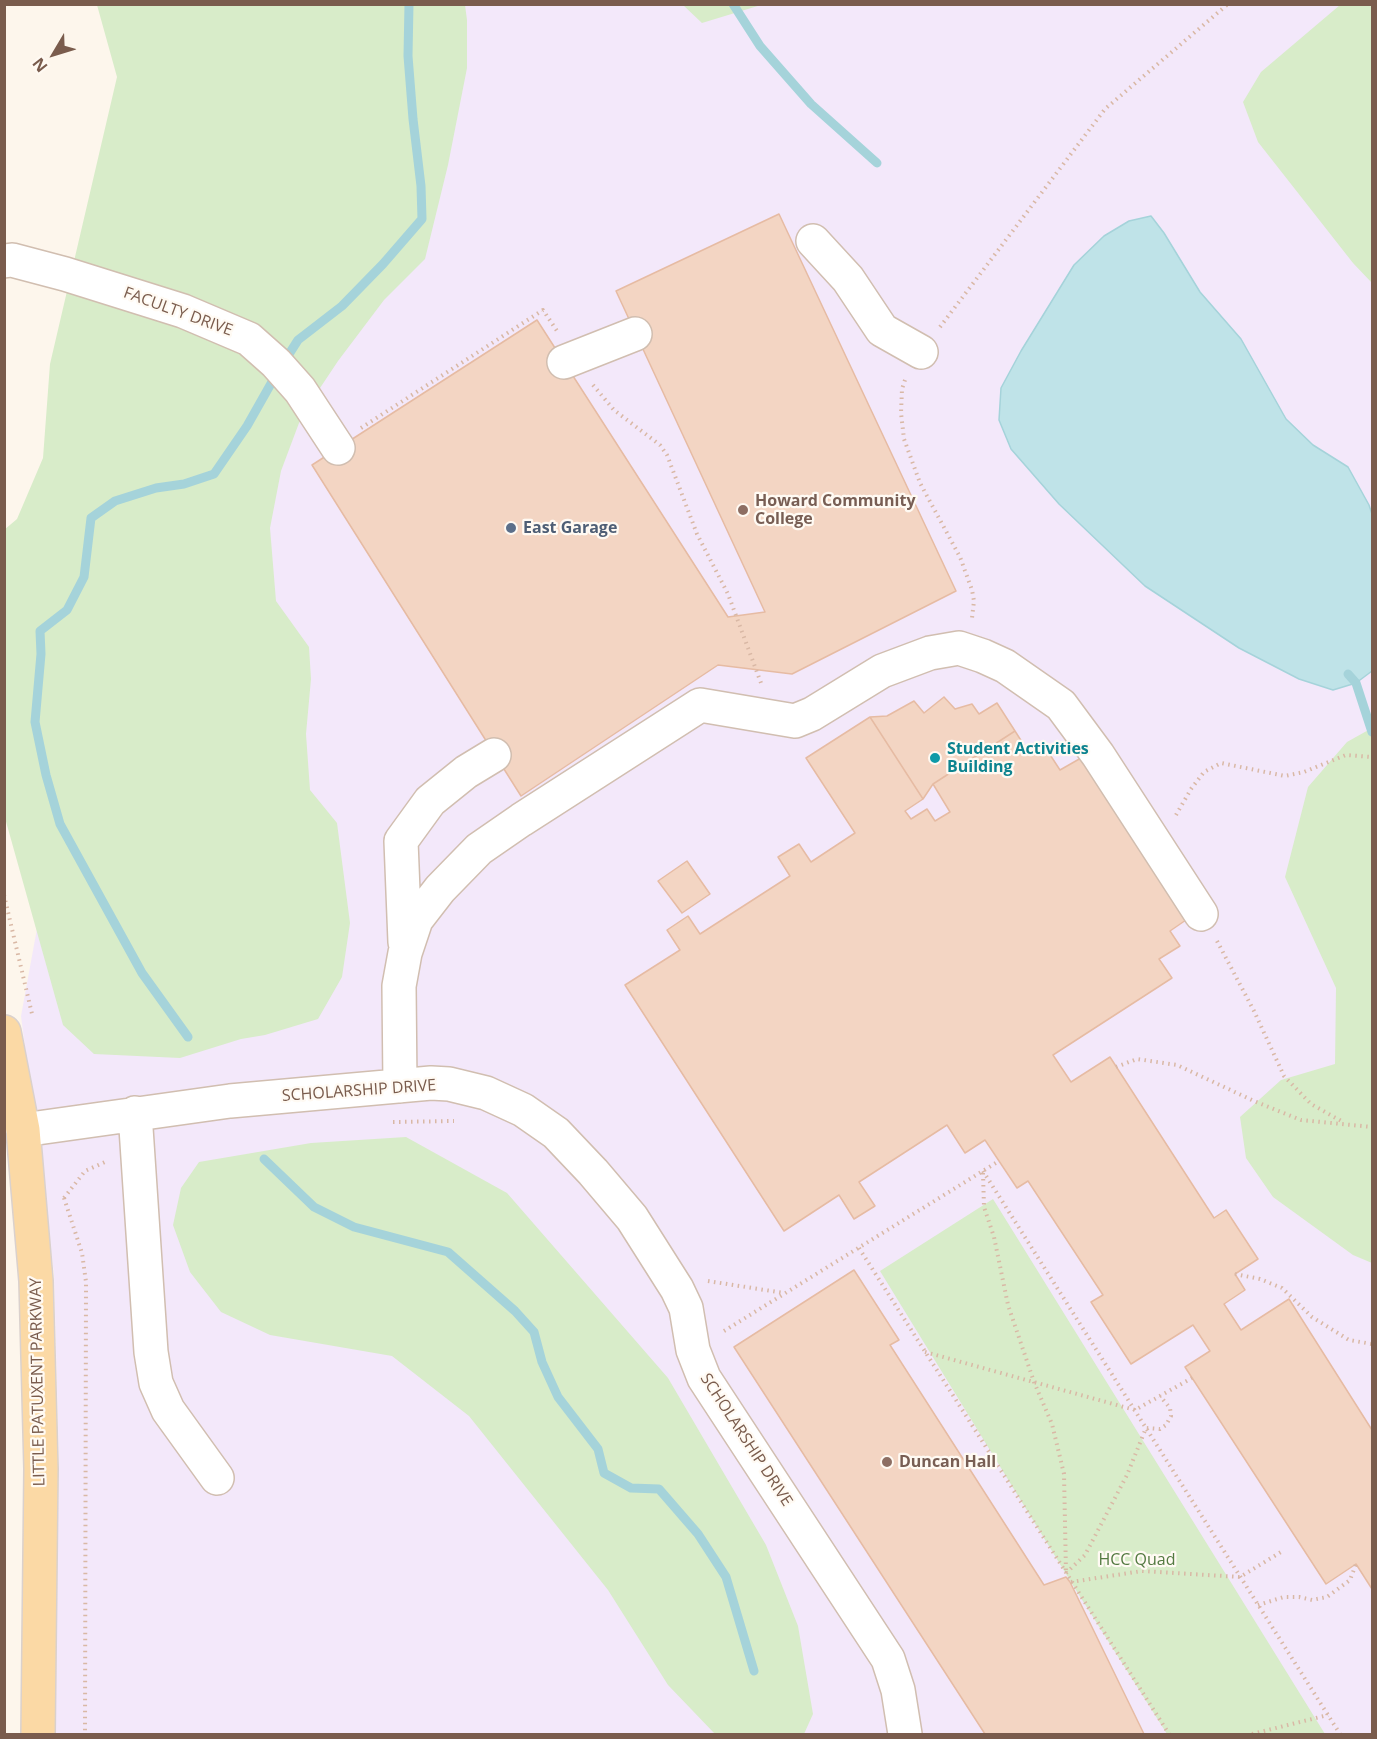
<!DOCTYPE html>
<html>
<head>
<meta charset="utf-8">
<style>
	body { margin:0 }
	#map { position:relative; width:1377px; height:1739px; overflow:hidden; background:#fdf6ec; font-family:"Open Sans",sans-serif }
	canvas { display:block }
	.frame { position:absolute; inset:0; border:6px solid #7a5c4d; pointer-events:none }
	.north { position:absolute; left:24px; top:24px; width:60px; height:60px; -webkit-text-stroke:4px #fffaf3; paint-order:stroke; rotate:232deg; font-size:16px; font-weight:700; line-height:24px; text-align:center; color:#7a5c4d }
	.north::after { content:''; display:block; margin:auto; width:21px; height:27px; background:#7a5c4d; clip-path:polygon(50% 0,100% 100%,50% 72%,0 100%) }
</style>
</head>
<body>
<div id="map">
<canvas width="1377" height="1739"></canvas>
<div class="frame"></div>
<div class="north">N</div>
</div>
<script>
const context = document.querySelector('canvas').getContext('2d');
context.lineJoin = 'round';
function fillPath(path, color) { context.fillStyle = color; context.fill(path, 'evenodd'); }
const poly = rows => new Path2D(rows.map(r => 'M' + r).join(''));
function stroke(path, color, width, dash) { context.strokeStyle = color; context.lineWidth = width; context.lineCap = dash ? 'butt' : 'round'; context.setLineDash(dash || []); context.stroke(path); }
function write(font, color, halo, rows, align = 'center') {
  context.font = font + ' "Open Sans",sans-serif'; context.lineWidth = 4.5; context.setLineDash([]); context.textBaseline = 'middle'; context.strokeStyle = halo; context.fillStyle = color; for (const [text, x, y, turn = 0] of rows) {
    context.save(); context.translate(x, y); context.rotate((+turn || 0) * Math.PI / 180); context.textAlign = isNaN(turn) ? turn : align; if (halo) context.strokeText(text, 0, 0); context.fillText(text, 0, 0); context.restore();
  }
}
fillPath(poly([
	[206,5,1372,5,1372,1734,53,1734,59,1466,54,1274,21,1016]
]), '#f3e8fa');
fillPath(poly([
	[97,5,465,5,467,20,467,68,448,165,425,259,384,300,338,361,302,415,281,471,270,528,276,601,309,647,311,679,306,734,310,790,337,823,350,923,342,977,318,1019,265,1035,241,1039,180,1058,94,1054,63,1025,5,818,4,530,17,519,43,458,50,364,117,77],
	[683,5,761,5,702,23],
	[1340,5,1372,5,1372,283,1353,263,1258,142,1243,102,1261,72],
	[1372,728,1372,1263,1353,1255,1273,1197,1246,1158,1240,1117,1281,1080,1335,1064,1336,988,1285,877,1308,787,1347,742],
	[406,1137,507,1193,668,1378,766,1545,798,1626,813,1714,804,1734,715,1734,668,1685,608,1590,469,1416,392,1356,270,1335,221,1312,190,1272,173,1225,181,1188,199,1162,311,1143],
	[993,1199,1325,1734,1167,1734,1074,1587,880,1271]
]), '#d8ecc9');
const water = poly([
	[1151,216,1164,233,1200,292,1241,339,1286,419,1313,445,1348,467,1369,505,1372,514,1372,671,1356,683,1333,690,1299,679,1239,648,1145,586,1059,504,1011,449,999,420,1001,388,1021,351,1074,265,1104,236,1129,221,1151,216]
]);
fillPath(water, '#bfe3e8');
stroke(water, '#a5d3da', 1.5);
stroke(poly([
	[733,4,760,46,811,104,877,163],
	[284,362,298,340,342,306,383,264,422,219,421,186,413,119,408,56,409,4],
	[1348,674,1356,683,1372,732],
	[188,1037,142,973,60,824,46,775,35,722,41,654,40,631,67,610,84,577,91,518,115,501,156,488,184,484,214,474,247,426,277,373],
	[264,1159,314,1207,354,1227,448,1252,515,1311,534,1332,542,1362,558,1397,598,1449,604,1473,631,1488,659,1489,698,1534,726,1577,754,1671]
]), '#a5d3da', 9);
const building = poly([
	[779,214,956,591,792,674,718,665,521,796,312,465,537,320,728,617,765,612,616,291,779,214],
	[944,697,955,709,972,704,979,714,997,703,1015,731,933,784,923,799,870,717,887,716,914,701,924,713,944,697],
	[870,717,923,799,905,811,911,819,927,809,935,821,950,812,933,784,1015,731,1029,753,1043,744,1060,770,1081,758,1186,920,1170,931,1180,946,1159,959,1172,978,1053,1055,1071,1082,1110,1057,1214,1218,1226,1210,1258,1259,1235,1274,1245,1290,1224,1304,1241,1330,1289,1299,1372,1430,1372,1589,1356,1564,1326,1584,1185,1367,1210,1351,1193,1325,1131,1364,1091,1302,1103,1295,1028,1181,1017,1188,985,1140,965,1153,947,1125,859,1182,875,1206,854,1219,839,1195,784,1231,625,985,680,950,667,930,688,916,700,934,790,876,778,857,799,844,811,862,855,833,806,758,870,717],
	[687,861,710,894,682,913,658,881,687,861],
	[854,1270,899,1340,890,1345,1044,1585,1066,1577,1070,1582,1144,1734,985,1734,734,1347,854,1270]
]);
fillPath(building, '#f3d5c3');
stroke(building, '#e6bba3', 1.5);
const minor = poly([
	[813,241,848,279,882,330,921,352],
	[4,261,12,260,65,274,183,311,249,339,276,363,300,390,338,448],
	[564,362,635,334],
	[405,942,401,841,430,801,466,772,494,755],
	[400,1086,399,986,405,953,416,920,440,889,479,849,521,820,700,705,795,721,812,714,882,671,930,653,959,648,983,656,1005,666,1061,705,1098,755,1201,914],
	[135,1113,151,1352,156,1383,168,1410,217,1478],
	[23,1130,230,1101,431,1083,449,1084,486,1093,523,1110,556,1133,593,1172,632,1218,677,1289,686,1308,693,1350,704,1378,888,1659,898,1690,905,1734]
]);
const major = poly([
	[4,1032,23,1130,36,1281,41,1469,38,1734]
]);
stroke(minor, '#d1beb0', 36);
stroke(major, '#dad1cd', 36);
stroke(poly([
	[940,327,1105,109,1228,4],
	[905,380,902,389,901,413,904,439,920,483,960,557,972,590,974,601,972,618],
	[593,385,614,410,660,445,667,455,697,534,728,594,761,683],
	[361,428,543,310,557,331],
	[1176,815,1191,789,1204,772,1221,763,1285,776,1304,772,1346,755,1372,757],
	[4,895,32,1014],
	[1217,941,1254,1011,1284,1076,1311,1104,1343,1122],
	[1116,1067,1137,1059,1177,1065,1254,1101,1301,1120,1372,1127],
	[393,1122,454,1121],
	[983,1171,1340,1734],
	[983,1173,984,1207,994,1237,1008,1305,1034,1382,1052,1424,1064,1474,1066,1573],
	[64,1198,82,1253,86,1282,85,1734],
	[64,1198,85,1171,105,1162],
	[859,1248,1169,1734],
	[1235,1274,1260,1279,1282,1288,1312,1317,1349,1340,1372,1344],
	[708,1281,784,1293],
	[724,1331,999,1161],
	[925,1352,1135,1410,1192,1378],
	[1066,1573,1085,1555,1127,1475,1146,1428,1160,1429,1166,1425,1171,1416,1170,1408,1160,1396],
	[1071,1582,1142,1571,1240,1577,1281,1552],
	[1258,1605,1284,1597,1299,1597,1312,1600,1327,1597,1350,1580,1356,1564],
	[1252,1734,1328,1715]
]), '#d9b8a5', 4, [1.5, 4.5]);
stroke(minor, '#fff', 33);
stroke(major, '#fbd9a5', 33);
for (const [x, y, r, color] of [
	[743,510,6,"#8d6e63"],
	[511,528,6,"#5c6f8a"],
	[935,758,6,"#0f9aa8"],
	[887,1462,6,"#8d6e63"]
]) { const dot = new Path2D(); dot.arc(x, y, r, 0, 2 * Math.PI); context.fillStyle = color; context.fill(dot); stroke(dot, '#fffaf3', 2); }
write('16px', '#7a5c4d', '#fffaf3', [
	["FACULTY DRIVE",178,312,20],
	["SCHOLARSHIP DRIVE",359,1091,-4],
	["LITTLE PATUXENT PARKWAY",38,1382,-91],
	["SCHOLARSHIP DRIVE",746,1440,57]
]);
write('bold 16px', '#785e54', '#fffaf3', [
	["Howard Community",755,501],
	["College",755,519],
	["Duncan Hall",899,1462]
], 'left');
write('bold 16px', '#4e5e75', '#fffaf3', [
	["East Garage",523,528]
], 'left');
write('bold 16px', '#0d838f', '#fffaf3', [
	["Student Activities",947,749],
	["Building",947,767]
], 'left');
write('16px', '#537a41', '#fffaf3', [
	["HCC Quad",1137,1560]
]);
</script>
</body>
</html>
